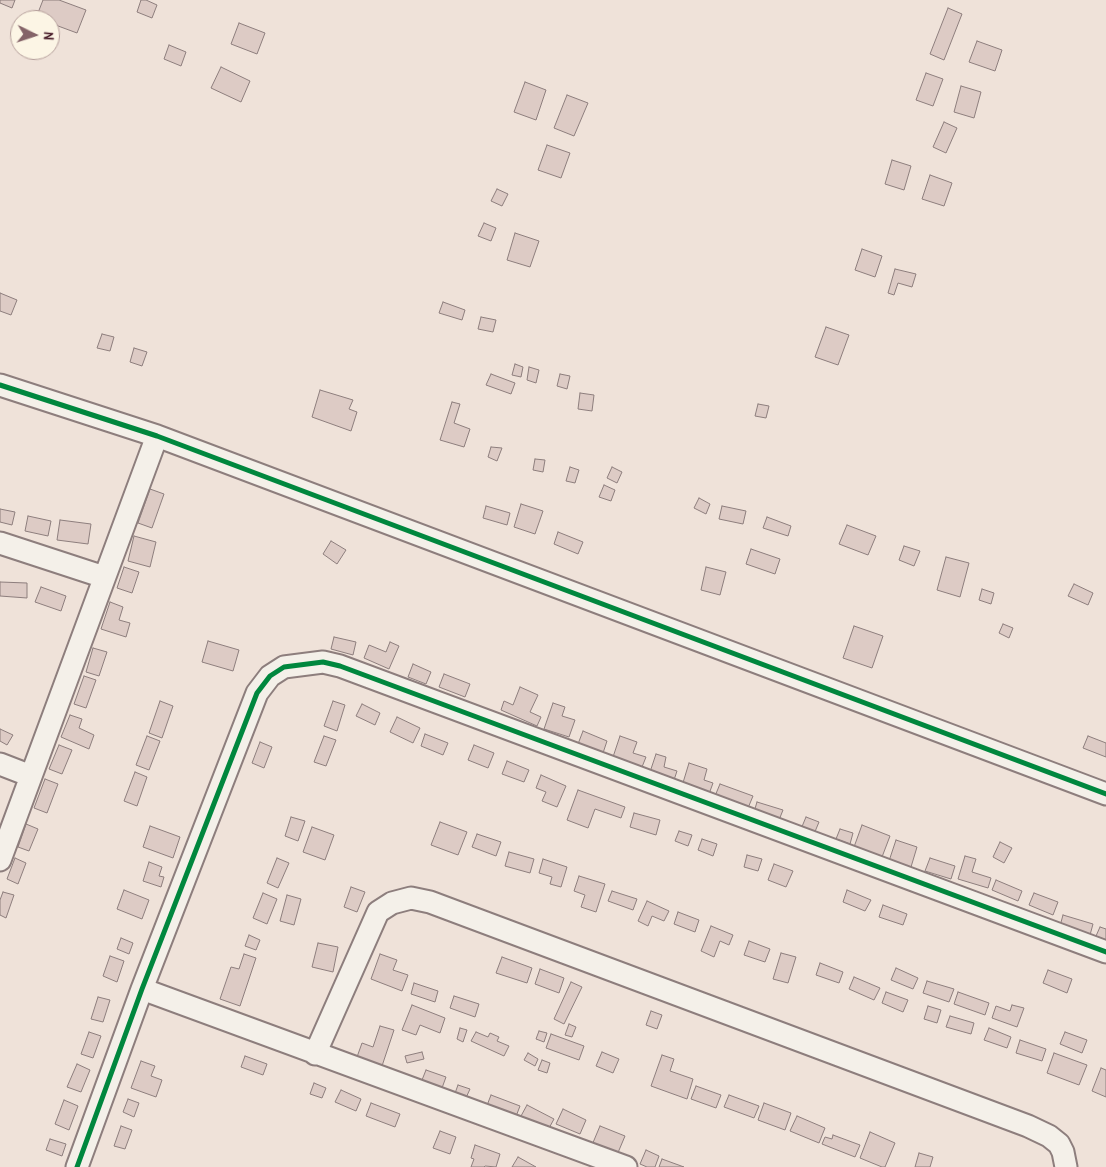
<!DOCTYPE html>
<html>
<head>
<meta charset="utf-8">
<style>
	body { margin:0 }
	#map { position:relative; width:1106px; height:1167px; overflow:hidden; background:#efe2d9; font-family:"Patrick Hand",sans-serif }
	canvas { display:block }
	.north { position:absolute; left:10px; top:10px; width:50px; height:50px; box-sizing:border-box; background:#fcf5e5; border:1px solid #b59f9b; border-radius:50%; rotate:94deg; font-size:14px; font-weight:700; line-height:20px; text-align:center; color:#4a1f2b }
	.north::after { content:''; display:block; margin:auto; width:18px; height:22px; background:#846368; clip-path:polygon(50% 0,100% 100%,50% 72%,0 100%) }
</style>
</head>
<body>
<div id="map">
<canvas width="1106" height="1167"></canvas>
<div class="north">N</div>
</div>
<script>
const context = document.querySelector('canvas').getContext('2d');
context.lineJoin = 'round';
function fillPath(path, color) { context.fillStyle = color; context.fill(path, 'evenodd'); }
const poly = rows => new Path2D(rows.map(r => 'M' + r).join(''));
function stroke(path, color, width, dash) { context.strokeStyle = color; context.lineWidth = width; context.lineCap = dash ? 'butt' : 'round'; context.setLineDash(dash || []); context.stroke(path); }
const building = poly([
	[0,0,15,0,12,8,0,3,0,0],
	[43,0,59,0,86,10,77,33,50,23,50,20,36,18,43,0],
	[141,0,146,0,157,5,152,18,137,12,141,0],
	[948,8,962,14,944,60,930,54,948,8],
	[239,23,265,33,257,54,231,44,239,23],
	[977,41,1002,50,995,71,969,62,977,41],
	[169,45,186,52,181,66,164,59,169,45],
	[221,67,250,81,241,102,211,88,221,67],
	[926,73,943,79,933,106,916,100,926,73],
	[525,82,546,90,536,120,514,112,525,82],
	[961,86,981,92,974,118,954,112,961,86],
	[567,95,588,103,574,136,554,128,567,95],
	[944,122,957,128,946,153,933,147,944,122],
	[547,145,570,153,561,178,538,170,547,145],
	[892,160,911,166,904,190,885,184,892,160],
	[930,175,952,183,944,206,922,199,930,175],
	[497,189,508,194,502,206,491,201,497,189],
	[484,223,496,228,491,241,478,236,484,223],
	[515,233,539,241,530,267,507,260,515,233],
	[862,249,882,256,875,277,855,270,862,249],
	[895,269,916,274,912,287,898,283,894,295,888,293,895,269],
	[0,293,17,300,11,315,0,311,0,293],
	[443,302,465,310,462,320,439,313,443,302],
	[481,317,496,320,493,332,478,329,481,317],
	[826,327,849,335,838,365,815,357,826,327],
	[102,334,114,337,110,351,97,348,102,334],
	[134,348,147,352,142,366,130,362,134,348],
	[515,364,523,367,521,377,512,375,515,364],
	[529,367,539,370,536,383,527,380,529,367],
	[491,374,515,383,511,394,486,385,491,374],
	[560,374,570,376,567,389,557,386,560,374],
	[320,390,353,400,349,409,357,412,351,431,312,417,320,390],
	[580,393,594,395,592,411,578,409,580,393],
	[452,402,460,404,454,423,470,429,464,447,440,440,452,402],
	[758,404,769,406,766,418,755,416,758,404],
	[491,447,502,448,497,461,488,457,491,447],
	[535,459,545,460,543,472,533,470,535,459],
	[570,467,579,470,575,483,566,481,570,467],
	[612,467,622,472,617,483,607,478,612,467],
	[604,485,615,490,611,501,599,497,604,485],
	[150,489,164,494,152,528,138,523,150,489],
	[699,498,710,504,706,514,694,508,699,498],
	[521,504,543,511,535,534,514,527,521,504],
	[486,506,510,513,507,525,483,518,486,506],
	[722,506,746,511,743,524,719,519,722,506],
	[0,509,15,512,12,525,0,522,0,509],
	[28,516,51,521,48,536,25,531,28,516],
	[767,517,791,526,788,536,763,528,767,517],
	[60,520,91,524,88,544,57,540,60,520],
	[847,525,876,536,868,555,839,544,847,525],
	[558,532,583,542,578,554,554,544,558,532],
	[134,536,156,542,150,567,128,561,134,536],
	[331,541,346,550,337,564,323,554,331,541],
	[904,546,920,551,914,566,899,560,904,546],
	[751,549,780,559,775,574,746,564,751,549],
	[946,557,969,563,960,597,937,590,946,557],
	[124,567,139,572,132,593,117,588,124,567],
	[706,567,726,572,720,595,701,590,706,567],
	[0,582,27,583,27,598,0,596,0,582],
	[1074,584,1093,593,1088,605,1068,596,1074,584],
	[41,587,66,596,61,611,35,602,41,587],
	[982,589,994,593,991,604,979,600,982,589],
	[110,602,123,607,119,620,130,623,126,637,101,629,110,602],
	[1003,624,1013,628,1009,638,999,633,1003,624],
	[854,626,883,636,872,668,843,658,854,626],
	[334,637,356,642,353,655,331,649,334,637],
	[208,641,239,650,233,671,202,662,208,641],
	[390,642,399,646,389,669,364,658,369,645,386,652,390,642],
	[93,648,107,652,99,676,86,672,93,648],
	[413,664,431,672,426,684,408,677,413,664],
	[444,674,470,684,465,697,439,687,444,674],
	[84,676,96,680,86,708,74,704,84,676],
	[520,687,538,695,530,712,541,717,537,726,501,710,504,701,513,705,520,687],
	[160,701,173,706,162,738,149,733,160,701],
	[333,701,345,705,337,731,324,726,333,701],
	[553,703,565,707,562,716,575,720,569,737,544,729,553,703],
	[362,704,380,713,375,725,356,716,362,704],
	[70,715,82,719,79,728,94,735,89,749,61,737,70,715],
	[397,717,420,728,413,743,390,732,397,717],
	[0,729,13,735,7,745,0,741,0,729],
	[583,731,607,741,603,753,578,744,583,731],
	[425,734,448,743,443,755,421,746,425,734],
	[147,736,160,741,149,770,136,765,147,736],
	[324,736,336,740,326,766,314,762,324,736],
	[620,736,637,742,633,753,646,757,642,767,613,757,620,736],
	[1088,736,1106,743,1106,757,1083,748,1088,736],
	[260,742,272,747,264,768,252,763,260,742],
	[59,745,72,750,62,774,49,769,59,745],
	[474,745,494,753,488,768,468,760,474,745],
	[656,754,666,757,664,767,677,771,674,780,650,772,656,754],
	[507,761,529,770,524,782,502,774,507,761],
	[689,763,707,769,704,780,713,783,709,794,682,786,689,763],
	[135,772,147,777,137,806,124,801,135,772],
	[541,775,566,786,557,807,542,801,546,792,536,788,541,775],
	[45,779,58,784,47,813,34,808,45,779],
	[720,784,753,796,748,808,715,796,720,784],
	[578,790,625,807,621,818,595,809,588,828,567,820,578,790],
	[757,802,783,810,779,820,754,812,757,802],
	[634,813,660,820,656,835,630,827,634,813],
	[291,817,305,821,298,841,285,836,291,817],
	[806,817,819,822,814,834,801,829,806,817],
	[440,822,467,832,458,855,431,845,440,822],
	[26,824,38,829,29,851,18,847,26,824],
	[862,825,890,836,882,857,854,847,862,825],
	[150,826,180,837,173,858,143,847,150,826],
	[312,827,334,835,325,860,303,852,312,827],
	[840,829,853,833,850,844,836,839,840,829],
	[679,831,692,835,688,846,675,841,679,831],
	[477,834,501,842,496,856,472,847,477,834],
	[702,839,717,844,713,856,698,850,702,839],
	[896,840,917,847,911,867,889,861,896,840],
	[1000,842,1012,848,1004,863,993,857,1000,842],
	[509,852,534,859,530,873,505,866,509,852],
	[747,855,762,859,758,871,744,867,747,855],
	[965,856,976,859,972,872,991,878,988,888,958,879,965,856],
	[15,858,26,863,18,884,7,879,15,858],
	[277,858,289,863,278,888,267,883,277,858],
	[930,858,955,866,951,879,925,871,930,858],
	[543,859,567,867,561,887,550,884,552,877,539,873,543,859],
	[149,862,162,867,159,876,164,877,161,887,143,881,149,862],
	[774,864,793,871,786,887,768,880,774,864],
	[579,876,605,884,596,912,581,907,585,895,574,891,579,876],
	[996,880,1022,891,1018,901,992,890,996,880],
	[351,887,365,892,357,912,344,907,351,887],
	[124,890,149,900,142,919,117,909,124,890],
	[847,890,871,900,865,911,843,902,847,890],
	[612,891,637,899,633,910,608,901,612,891],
	[3,892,14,895,6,918,0,915,0,900,3,892],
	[263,893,277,899,267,924,253,918,263,893],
	[1034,893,1058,902,1053,915,1029,905,1034,893],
	[287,895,301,899,294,925,280,921,287,895],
	[647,901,669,911,664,921,652,916,648,926,638,921,647,901],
	[883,905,907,914,903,925,879,917,883,905],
	[678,912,699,920,695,932,674,924,678,912],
	[1063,915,1093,924,1090,935,1060,926,1063,915],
	[711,926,733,935,729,945,720,941,714,957,701,951,711,926],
	[1100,927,1106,929,1106,940,1096,936,1100,927],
	[249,935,260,940,256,950,245,946,249,935],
	[121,938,133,943,129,954,117,949,121,938],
	[749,941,770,949,765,962,744,955,749,941],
	[318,943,338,947,333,972,312,967,318,943],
	[781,953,796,957,788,983,773,979,781,953],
	[244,954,256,958,240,1006,220,999,231,967,239,969,244,954],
	[380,954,397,960,393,970,408,975,402,991,371,979,380,954],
	[110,956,124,961,117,982,103,976,110,956],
	[502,957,532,968,527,983,496,973,502,957],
	[820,963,843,972,839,983,816,975,820,963],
	[896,968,918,978,913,989,891,980,896,968],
	[540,969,564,978,559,993,535,984,540,969],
	[1048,970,1072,979,1067,993,1043,983,1048,970],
	[854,977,880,988,874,1000,849,989,854,977],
	[927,981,954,989,949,1002,923,993,927,981],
	[571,982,582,987,564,1024,554,1019,571,982],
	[414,983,438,991,435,1002,411,994,414,983],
	[886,992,908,1000,903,1012,882,1003,886,992],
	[958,992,989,1003,985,1015,954,1004,958,992],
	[454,996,479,1004,475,1017,450,1008,454,996],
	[98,997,110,1000,103,1022,91,1019,98,997],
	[412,1005,445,1018,440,1033,420,1025,416,1035,402,1030,412,1005],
	[1012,1005,1024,1008,1017,1027,992,1018,996,1006,1010,1011,1012,1005],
	[928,1006,941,1010,937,1023,924,1019,928,1006],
	[651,1011,662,1015,657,1029,646,1025,651,1011],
	[950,1016,974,1023,971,1034,946,1027,950,1016],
	[569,1024,576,1027,572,1037,565,1035,569,1024],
	[380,1026,394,1030,382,1066,357,1057,362,1043,373,1047,380,1026],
	[460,1028,467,1030,463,1042,457,1039,460,1028],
	[989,1028,1011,1037,1007,1048,984,1040,989,1028],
	[539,1031,547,1033,544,1042,536,1039,539,1031],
	[89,1032,101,1036,93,1058,81,1054,89,1032],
	[476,1032,488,1037,490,1033,499,1037,497,1041,509,1046,504,1056,471,1041,476,1032],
	[1065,1032,1087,1040,1082,1053,1060,1044,1065,1032],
	[551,1034,584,1046,579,1060,546,1048,551,1034],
	[1020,1040,1046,1049,1042,1061,1016,1053,1020,1040],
	[422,1052,424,1059,407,1063,405,1056,422,1052],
	[602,1052,619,1059,613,1073,596,1066,602,1052],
	[528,1053,538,1059,535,1066,524,1060,528,1053],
	[1054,1053,1087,1065,1079,1085,1047,1073,1054,1053],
	[662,1055,674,1059,670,1071,693,1079,687,1099,651,1086,662,1055],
	[245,1056,267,1064,263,1075,241,1067,245,1056],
	[542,1060,550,1063,547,1073,538,1070,542,1060],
	[141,1061,155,1066,151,1076,162,1080,156,1097,131,1088,141,1061],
	[77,1064,90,1070,81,1092,67,1087,77,1064],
	[1101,1068,1106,1070,1106,1097,1092,1091,1101,1068],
	[426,1070,446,1077,442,1088,422,1080,426,1070],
	[314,1083,326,1088,322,1098,310,1094,314,1083],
	[458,1085,470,1089,465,1100,454,1096,458,1085],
	[696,1086,721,1095,716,1108,691,1099,696,1086],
	[341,1090,361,1099,356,1111,335,1102,341,1090],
	[491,1095,520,1106,515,1119,486,1108,491,1095],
	[729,1095,759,1106,754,1118,724,1107,729,1095],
	[128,1099,139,1103,134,1117,123,1112,128,1099],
	[64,1100,78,1106,69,1130,55,1124,64,1100],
	[371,1103,400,1114,395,1127,366,1116,371,1103],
	[764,1103,791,1113,785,1130,758,1120,764,1103],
	[527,1105,554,1119,548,1130,521,1116,527,1105],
	[563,1109,586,1120,580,1134,556,1124,563,1109],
	[797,1116,825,1128,819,1143,790,1131,797,1116],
	[121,1126,132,1130,125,1149,114,1146,121,1126],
	[600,1126,625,1136,617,1155,592,1145,600,1126],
	[440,1131,456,1137,450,1154,433,1148,440,1131],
	[870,1132,895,1143,885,1167,882,1167,860,1158,870,1132],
	[833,1135,860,1145,855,1157,822,1144,825,1137,832,1139,833,1135],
	[50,1139,66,1144,62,1156,46,1150,50,1139],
	[475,1145,500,1154,496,1167,485,1166,484,1167,471,1167,474,1159,471,1158,475,1145],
	[646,1150,659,1156,655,1167,647,1167,640,1164,646,1150],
	[919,1153,933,1157,930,1167,915,1167,919,1153],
	[518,1157,536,1167,512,1167,518,1157],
	[662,1159,684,1167,659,1167,662,1159]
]);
fillPath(building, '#ddcbc5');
stroke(building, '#8d7e7d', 1);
const minor = poly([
	[0,385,157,436,1106,794],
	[0,543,104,577],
	[0,764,31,776],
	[0,860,157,436],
	[142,989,626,1167],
	[315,1054,378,912,392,903,411,898,430,902,1028,1126,1049,1136,1059,1144,1063,1152,1066,1167],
	[77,1167,142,989,257,693,270,676,284,667,323,662,340,666,1106,952]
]);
stroke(minor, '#8d7e7d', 25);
stroke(minor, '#f4f0e9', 21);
stroke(poly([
	[0,385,157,436,1106,794],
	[77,1167,142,989,257,693,270,676,284,667,323,662,340,666,1106,952]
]), '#00873e', 5);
</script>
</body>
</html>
